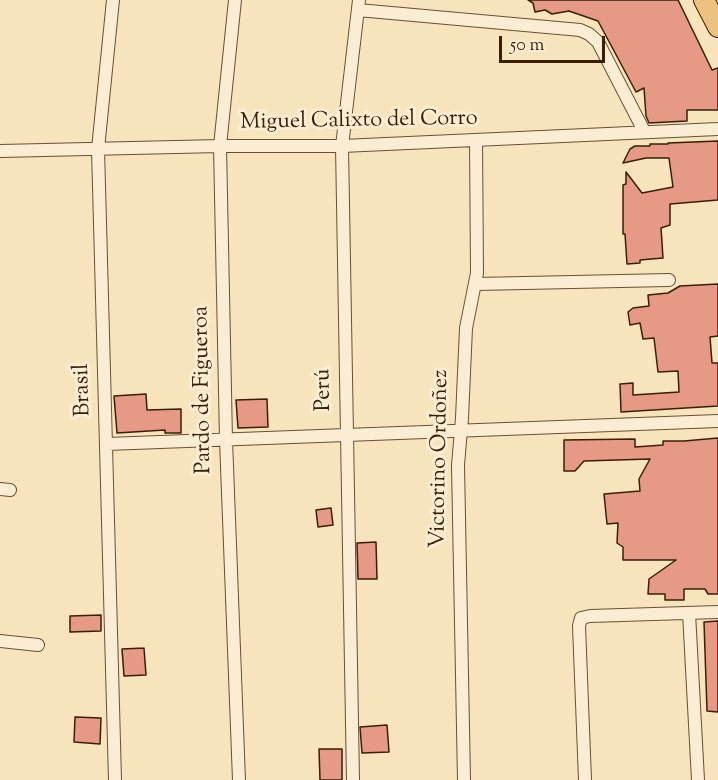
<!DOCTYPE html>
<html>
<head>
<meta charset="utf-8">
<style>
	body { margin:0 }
	#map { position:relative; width:718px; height:780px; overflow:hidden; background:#f7e4bc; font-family:"Sorts Mill Goudy",serif }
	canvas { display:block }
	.scale { position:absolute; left:499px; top:36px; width:106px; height:27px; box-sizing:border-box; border:3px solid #3a1f06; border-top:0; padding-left:8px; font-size:18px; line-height:21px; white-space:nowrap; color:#3a1f06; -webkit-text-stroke:4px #faedd3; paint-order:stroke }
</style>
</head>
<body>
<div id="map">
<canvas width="718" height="780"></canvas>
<div class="scale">50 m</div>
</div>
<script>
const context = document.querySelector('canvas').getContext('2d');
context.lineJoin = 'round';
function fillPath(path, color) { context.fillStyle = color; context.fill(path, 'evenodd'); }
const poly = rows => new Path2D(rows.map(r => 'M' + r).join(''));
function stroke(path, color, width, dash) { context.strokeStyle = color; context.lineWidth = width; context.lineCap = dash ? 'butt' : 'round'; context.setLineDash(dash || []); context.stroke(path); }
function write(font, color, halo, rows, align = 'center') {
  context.font = font + ' "Sorts Mill Goudy",serif'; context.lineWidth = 6; context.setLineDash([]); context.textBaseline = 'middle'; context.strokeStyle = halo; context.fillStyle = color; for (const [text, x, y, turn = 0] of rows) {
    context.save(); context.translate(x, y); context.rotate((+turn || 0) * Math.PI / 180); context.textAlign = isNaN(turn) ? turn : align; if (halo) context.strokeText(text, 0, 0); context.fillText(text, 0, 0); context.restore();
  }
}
const building = poly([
	[528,0,678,0,712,70,718,68,718,110,687,110,687,121,649,123,646,116,644,88,636,92,598,21,569,11,552,14,545,10,535,12,533,3,528,0],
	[718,141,718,200,670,204,670,225,661,228,663,258,640,260,640,263,627,264,625,234,623,234,623,185,626,184,626,172,642,193,673,187,669,158,646,158,623,163,630,149,635,146,650,146,650,144,668,144,668,143,718,141],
	[718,284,718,336,710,337,712,363,718,363,718,406,621,412,620,384,633,383,633,395,679,392,678,371,658,372,654,338,643,339,640,323,630,325,628,312,633,308,649,306,648,295,668,293,680,286,718,284],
	[146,394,147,410,181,409,181,433,165,433,165,430,117,433,114,396,146,394],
	[267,399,268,427,238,428,236,400,267,399],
	[718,438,718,594,708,594,705,589,684,589,684,600,665,600,665,594,648,594,649,579,676,560,623,560,623,547,617,543,618,523,607,524,604,494,640,491,639,479,650,459,584,461,575,471,564,471,564,440,635,439,635,447,663,445,663,441,684,441,718,438],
	[331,508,333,525,318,527,316,510,331,508],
	[376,542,377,579,358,579,357,543,376,542],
	[101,615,101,631,70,632,70,616,101,615],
	[718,621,718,712,707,711,704,622,718,621],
	[144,648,146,675,124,676,122,649,144,648],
	[75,717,101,718,100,744,74,742,75,717],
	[387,725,389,752,362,753,360,727,387,725],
	[319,749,342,749,342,780,320,780,319,749]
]);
fillPath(building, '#e69984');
stroke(building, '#3a1f06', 1.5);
const minor = poly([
	[113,0,98,149,115,780],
	[235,0,220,146,226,440,239,780],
	[358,10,580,30,589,34,598,42,644,131],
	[0,151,220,146,342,146,718,129],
	[476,284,669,280],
	[107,444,718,421],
	[0,489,10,490],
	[689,613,698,780],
	[0,641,38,645],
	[353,780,342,146,359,0],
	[464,780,458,465,462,418,466,328,477,273,476,140],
	[585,780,579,626,581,618,590,616,718,612]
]);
const primary = poly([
	[704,0,718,27]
]);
stroke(minor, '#695034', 14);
stroke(primary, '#3a1f06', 22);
stroke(minor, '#faedd3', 12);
stroke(primary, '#ecc27e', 20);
write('22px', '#3a1f06', '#faedd3', [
	["Miguel Calixto del Corro",359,122,-1],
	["Brasil",84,390,-92],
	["Pardo de Figueroa",204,390,-91],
	["Perú",325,390,-91],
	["Victorino Ordoñez",441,459,-89]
]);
</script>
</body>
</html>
